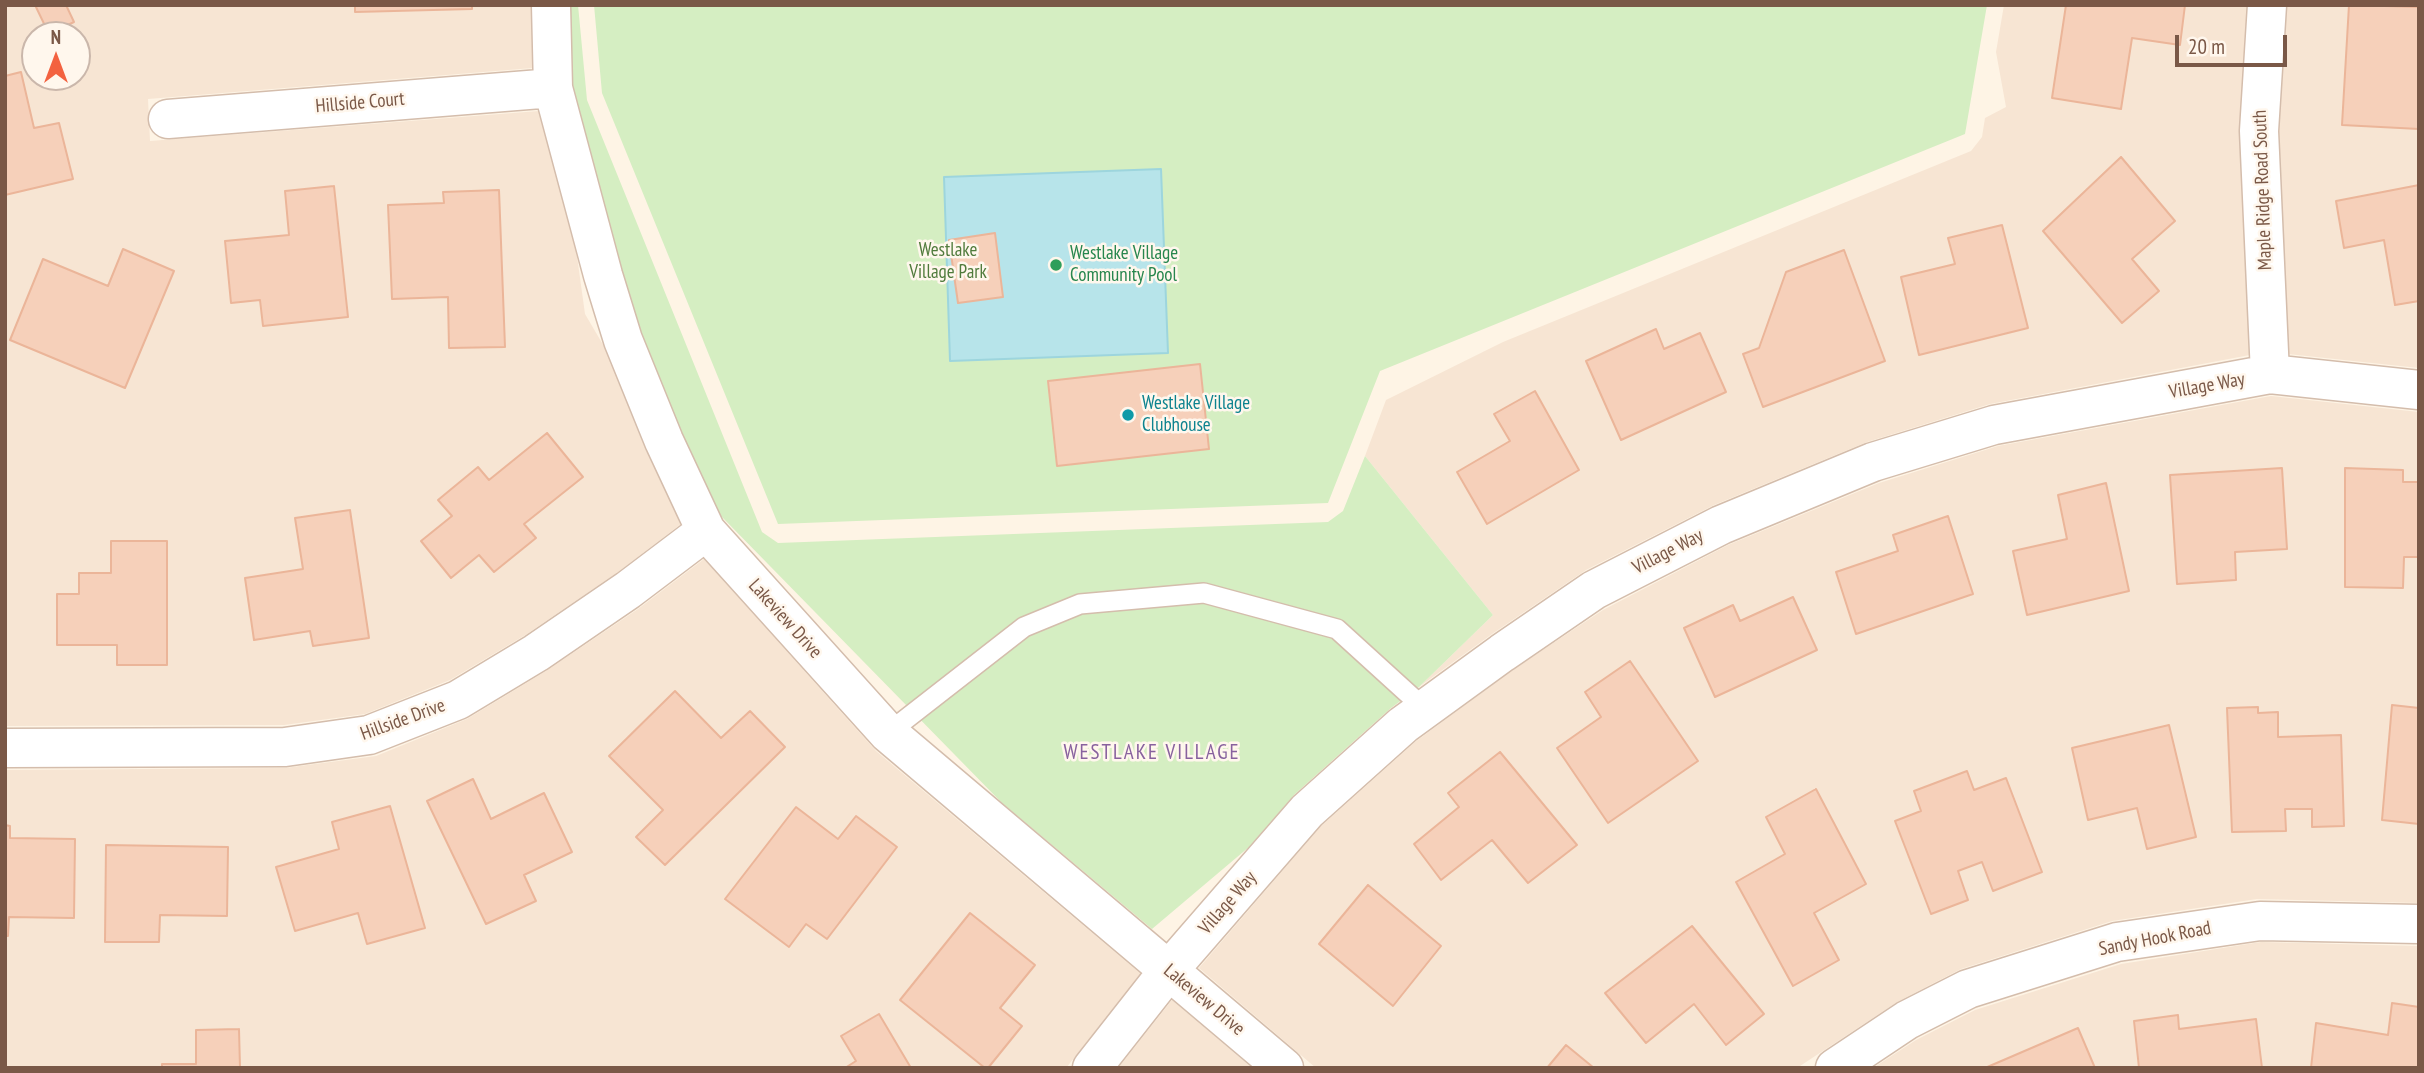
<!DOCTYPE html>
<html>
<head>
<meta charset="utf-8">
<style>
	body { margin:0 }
	#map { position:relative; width:2424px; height:1073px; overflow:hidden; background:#fef4e5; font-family:"PT Sans Narrow",sans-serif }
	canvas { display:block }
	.frame { position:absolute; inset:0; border:7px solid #7a5847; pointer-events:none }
	.north { position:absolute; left:21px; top:21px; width:70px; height:70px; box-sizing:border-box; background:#fff7ed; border:2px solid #cab7ab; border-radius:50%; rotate:0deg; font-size:19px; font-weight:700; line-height:28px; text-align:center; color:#7a5847 }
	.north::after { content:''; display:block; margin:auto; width:24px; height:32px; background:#f36240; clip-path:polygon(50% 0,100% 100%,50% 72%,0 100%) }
	.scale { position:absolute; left:2175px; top:35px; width:112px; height:32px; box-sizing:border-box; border:4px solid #7a5847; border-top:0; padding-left:9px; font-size:21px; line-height:24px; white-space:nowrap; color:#7a5847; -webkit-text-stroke:5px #fff7ed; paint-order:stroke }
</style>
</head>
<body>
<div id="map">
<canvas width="2424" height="1073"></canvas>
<div class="frame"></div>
<div class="north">N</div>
<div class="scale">20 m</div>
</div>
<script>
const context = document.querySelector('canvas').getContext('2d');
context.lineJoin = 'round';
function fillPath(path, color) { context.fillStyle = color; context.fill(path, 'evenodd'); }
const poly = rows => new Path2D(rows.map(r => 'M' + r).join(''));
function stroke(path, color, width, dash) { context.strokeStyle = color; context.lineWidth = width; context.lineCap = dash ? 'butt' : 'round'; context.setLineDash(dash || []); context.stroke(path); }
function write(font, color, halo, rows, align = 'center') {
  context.font = font + ' "PT Sans Narrow",sans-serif'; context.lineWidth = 5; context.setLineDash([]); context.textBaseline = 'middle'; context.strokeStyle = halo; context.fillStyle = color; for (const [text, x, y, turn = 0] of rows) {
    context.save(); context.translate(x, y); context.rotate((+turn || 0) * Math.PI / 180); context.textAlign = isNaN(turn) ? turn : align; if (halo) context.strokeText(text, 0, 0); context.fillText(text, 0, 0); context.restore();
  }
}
fillPath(poly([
	[5,5,531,5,533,68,148,99,150,141,539,111,576,249,585,314,605,348,646,450,681,524,618,572,527,634,450,680,365,714,284,725,5,726],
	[35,35,77,35,77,77,35,77],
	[2004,5,2247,5,2240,133,2250,355,1990,404,1867,442,1714,505,1586,570,1492,634,1419,687,1493,615,1365,456,1386,400,1503,342,1971,151,1982,137,1985,118,2006,107,1996,52],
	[2286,5,2419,5,2419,368,2288,354,2278,131],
	[2271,396,2419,412,2419,903,2257,899,2112,921,1961,969,1897,1002,1797,1068,1316,1068,1199,968,1320,827,1415,742,1511,671,1603,610,1728,545,1879,483,1998,446],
	[704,559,876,751,1141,974,1066,1068,5,1068,5,770,285,768,376,756,467,719,546,671,638,609],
	[2261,942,2419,946,2419,1068,1873,1068,1916,1040,1975,1010,2121,964],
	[1172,1000,1252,1068,1118,1068]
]), '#f7e5d3');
fillPath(poly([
	[570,5,578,5,587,100,762,532,778,543,1328,522,1343,511,1365,456,1493,615,1419,687,1391,708,1295,794,1249,847,1152,929,1001,802,721,516,681,431,640,332,621,268,572,84],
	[594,5,1987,5,1965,134,1380,371,1328,503,778,524,602,93]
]), '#d5eec2');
const water = poly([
	[1161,169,1168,353,950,361,944,177,1161,169]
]);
fillPath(water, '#b7e4ea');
stroke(water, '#9dd5dd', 2);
const building = poly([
	[35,5,66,5,74,22,49,34,35,5],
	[355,5,472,5,472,9,355,12,355,5],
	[2066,5,2185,5,2180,45,2132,38,2121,109,2052,98,2066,5],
	[2349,5,2419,7,2419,129,2342,125,2349,5],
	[21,72,34,128,59,123,73,179,5,195,5,76,21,72],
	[2121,157,2175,221,2132,259,2159,291,2122,323,2043,231,2121,157],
	[2419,185,2419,301,2395,305,2384,240,2344,248,2336,201,2419,185],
	[334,186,348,317,263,326,260,300,231,303,225,241,289,235,285,191,334,186],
	[499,190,505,347,449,348,448,297,392,299,388,205,444,203,443,192,499,190],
	[2002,225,2028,328,1919,355,1901,277,1955,264,1948,238,2002,225],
	[995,233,1003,297,958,303,949,240,995,233],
	[123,249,174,271,125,388,10,340,43,259,108,286,123,249],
	[1844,250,1885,361,1763,407,1743,354,1759,348,1786,272,1844,250],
	[1656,329,1664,349,1700,333,1726,392,1621,440,1586,361,1656,329],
	[1200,364,1209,449,1057,466,1048,381,1200,364],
	[1535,391,1579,470,1487,524,1457,472,1510,441,1494,414,1535,391],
	[547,433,583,477,524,524,536,538,494,572,479,555,451,578,421,541,452,516,438,500,478,467,489,480,547,433],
	[2282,468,2287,549,2235,552,2236,580,2177,584,2170,475,2282,468],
	[2345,468,2403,470,2403,482,2419,482,2419,557,2404,557,2403,588,2345,587,2345,468],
	[2106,483,2129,591,2027,615,2013,551,2067,539,2058,495,2106,483],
	[350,510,369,638,313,646,310,631,254,640,245,578,303,569,295,518,350,510],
	[1948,516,1973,594,1856,634,1836,572,1898,551,1893,535,1948,516],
	[111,541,167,541,167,665,117,665,117,645,57,645,57,594,79,594,79,573,111,573,111,541],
	[1793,597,1817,650,1715,697,1684,628,1733,605,1740,621,1793,597],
	[1630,661,1698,761,1608,823,1557,748,1601,717,1585,692,1630,661],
	[675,691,721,738,750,711,785,747,665,865,636,837,663,810,609,756,675,691],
	[2392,705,2419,708,2419,824,2382,820,2392,705],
	[2258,707,2258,713,2278,712,2278,737,2341,735,2344,826,2312,827,2312,809,2285,809,2286,831,2232,832,2227,708,2258,707],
	[2169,725,2196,837,2147,849,2137,808,2088,820,2072,748,2169,725],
	[1500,752,1577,845,1528,883,1492,840,1441,880,1414,844,1459,807,1448,793,1500,752],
	[1967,771,1974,790,2006,778,2042,872,1993,891,1982,862,1958,871,1968,900,1931,914,1895,821,1921,811,1914,791,1967,771],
	[473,779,491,819,544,793,572,852,524,875,536,901,486,924,427,801,473,779],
	[1816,789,1866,884,1814,913,1839,960,1793,986,1736,882,1785,854,1766,817,1816,789],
	[390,806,425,928,367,944,358,913,295,931,276,867,339,849,332,822,390,806],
	[796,807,838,839,856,816,897,847,827,939,806,924,789,947,725,899,796,807],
	[5,825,10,826,10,838,75,839,74,918,9,917,8,936,5,936,5,825],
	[106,845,228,847,227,916,160,915,159,942,105,942,106,845],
	[1368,885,1441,946,1393,1006,1319,944,1368,885],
	[970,913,1035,965,1000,1008,1022,1026,988,1068,985,1068,900,1000,970,913],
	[1692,926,1764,1014,1726,1045,1694,1004,1646,1043,1605,993,1692,926],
	[2392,1003,2419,1007,2419,1068,2311,1068,2316,1023,2388,1035,2392,1003],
	[879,1014,911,1068,845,1068,856,1061,841,1036,879,1014],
	[2178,1015,2179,1029,2256,1019,2262,1068,2139,1068,2134,1021,2178,1015],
	[2078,1028,2095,1068,1985,1068,2078,1028],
	[239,1029,240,1068,162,1068,162,1064,196,1064,196,1030,239,1029],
	[1566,1045,1594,1068,1547,1068,1566,1045]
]);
fillPath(building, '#f6d0ba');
stroke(building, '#ebb599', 2);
const lane = poly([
	[888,733,1024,627,1080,604,1204,593,1337,629,1425,709]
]);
const street = poly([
	[551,5,553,88,603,275,623,340,664,441,706,531,888,733,1284,1068],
	[2267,5,2259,131,2270,374],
	[168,119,553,88],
	[5,748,285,747,369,735,458,700,536,653,628,590,706,531],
	[1092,1068,1169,970,1307,811,1403,725,1502,653,1594,590,1721,525,1873,462,1994,425,2270,374,2419,390],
	[1835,1068,1907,1020,1968,989,2117,942,2260,921,2419,924]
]);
stroke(lane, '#d4bdac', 22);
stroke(street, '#d4bdac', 41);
stroke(lane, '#fff', 19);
stroke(street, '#fff', 38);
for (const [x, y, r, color] of [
	[1056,265,7,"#2e9e5b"],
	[1128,415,7,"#0f9aa8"]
]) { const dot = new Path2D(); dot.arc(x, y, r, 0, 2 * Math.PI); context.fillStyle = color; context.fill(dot); stroke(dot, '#fff7ed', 2.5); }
write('19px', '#7a5847', '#fff7ed', [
	["Hillside Court",360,103,-5],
	["Maple Ridge Road South",2263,190,-92],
	["Village Way",2207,386,-10],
	["Village Way",1668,552,-27],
	["Lakeview Drive",785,619,48],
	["Hillside Drive",403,720,-20],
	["Village Way",1228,903,-49],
	["Sandy Hook Road",2155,939,-11],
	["Lakeview Drive",1204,1000,40]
]);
write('19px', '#507b3c', '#fff7ed', [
	["Westlake",948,251],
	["Village Park",948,273]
]);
write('19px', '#27864d', '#fff7ed', [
	["Westlake Village",1070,254],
	["Community Pool",1070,276]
], 'left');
write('19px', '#0d838f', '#fff7ed', [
	["Westlake Village",1142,404],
	["Clubhouse",1142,426]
], 'left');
context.letterSpacing = '2px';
write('21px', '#88629e', '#fff7ed', [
	["WESTLAKE VILLAGE",1152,753]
]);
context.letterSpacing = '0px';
</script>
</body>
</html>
